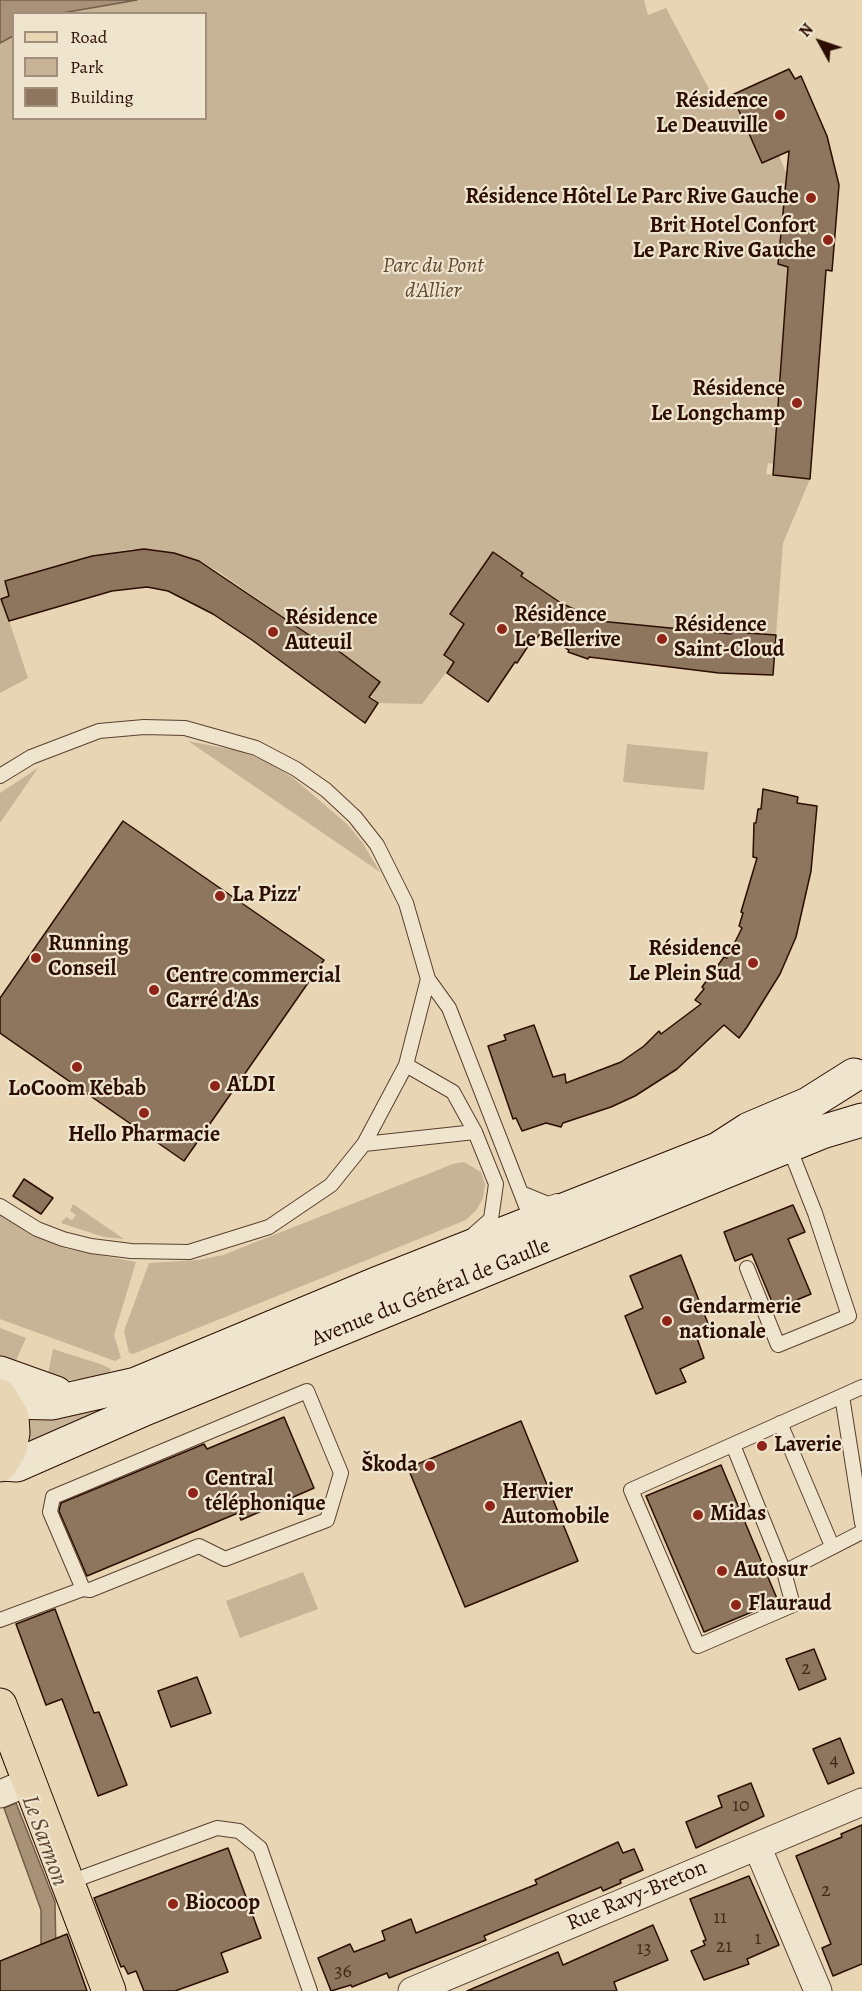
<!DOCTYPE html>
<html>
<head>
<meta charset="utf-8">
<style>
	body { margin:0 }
	#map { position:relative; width:862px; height:1991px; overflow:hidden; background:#e7d5b4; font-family:Alegreya,serif }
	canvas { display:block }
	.legend { position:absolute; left:12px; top:12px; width:195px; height:108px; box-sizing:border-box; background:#efe4ce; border:2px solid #a18e7c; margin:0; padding:8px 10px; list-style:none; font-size:18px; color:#2b0e01 }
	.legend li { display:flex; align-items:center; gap:12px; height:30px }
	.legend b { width:30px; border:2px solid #a18e7c }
	.north { position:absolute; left:790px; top:12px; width:60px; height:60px; -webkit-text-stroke:4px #efe4ce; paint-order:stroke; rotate:310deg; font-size:16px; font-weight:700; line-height:24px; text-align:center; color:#2b0e01 }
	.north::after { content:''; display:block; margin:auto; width:21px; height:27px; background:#2b0e01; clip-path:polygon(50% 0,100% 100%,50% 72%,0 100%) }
</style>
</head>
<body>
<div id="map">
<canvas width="862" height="1991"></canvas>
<ul class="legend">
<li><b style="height:8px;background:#e7d5b4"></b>Road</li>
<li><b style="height:16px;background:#c7b396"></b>Park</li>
<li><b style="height:16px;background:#8d755e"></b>Building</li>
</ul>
<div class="north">N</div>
</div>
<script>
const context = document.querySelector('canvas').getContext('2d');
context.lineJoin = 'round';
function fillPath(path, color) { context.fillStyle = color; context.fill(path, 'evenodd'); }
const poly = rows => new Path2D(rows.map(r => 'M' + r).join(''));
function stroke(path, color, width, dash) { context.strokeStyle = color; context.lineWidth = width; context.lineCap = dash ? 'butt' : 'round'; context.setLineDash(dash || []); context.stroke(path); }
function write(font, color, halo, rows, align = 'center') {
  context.font = font + ' Alegreya,serif'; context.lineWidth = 4.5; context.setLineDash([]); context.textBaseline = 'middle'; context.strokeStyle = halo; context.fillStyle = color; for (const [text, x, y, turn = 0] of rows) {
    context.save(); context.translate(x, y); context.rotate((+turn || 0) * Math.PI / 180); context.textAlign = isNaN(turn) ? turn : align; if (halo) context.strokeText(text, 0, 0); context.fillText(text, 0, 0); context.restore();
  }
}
fillPath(poly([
	[137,0,644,0,648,15,666,8,717,104,732,95,762,162,779,155,787,176,778,264,788,267,773,464,768,463,766,474,810,479,783,543,776,635,732,632,731,634,599,621,575,611,521,576,464,624,444,654,454,662,422,704,378,703,321,643,219,572,199,561,174,553,132,549,92,556,5,581,9,596,2,599,28,678,0,693,0,43,13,36,14,118,206,118,206,14,62,13],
	[188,741,239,751,265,761,292,777,347,824,362,842,380,872],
	[627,744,708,752,704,790,623,782],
	[38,768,0,823,0,793],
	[464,1162,481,1172,485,1184,483,1198,477,1209,466,1220,133,1354,129,1353,124,1331,149,1263,199,1260,223,1255,453,1164],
	[73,1204,124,1239,104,1237,61,1223,66,1217,72,1220,76,1215,70,1211],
	[0,1215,44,1240,67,1249,136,1262,114,1335,121,1358,115,1361,0,1319],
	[0,1328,26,1338,12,1370,0,1365],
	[53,1349,100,1364,111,1369,109,1376,70,1380,47,1378],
	[133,1397,21,1446,21,1412],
	[303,1572,318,1609,240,1638,226,1601]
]), '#c7b396');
const water = poly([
	[0,0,137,0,62,13,14,14,13,36,0,43,0,0],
	[16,1803,55,1902,56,1957,41,1957,41,1910,4,1808,16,1803]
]);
fillPath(water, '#a79177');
stroke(water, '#755d48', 1.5);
const building = poly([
	[789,69,795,79,801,76,827,136,839,185,832,271,826,270,810,479,773,475,788,267,778,264,789,151,762,163,732,95,789,69],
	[144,549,174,553,199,561,321,643,324,640,380,682,369,697,378,703,365,723,252,640,213,614,168,591,147,587,112,591,9,621,1,599,9,596,5,581,92,556,144,549],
	[493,552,523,573,521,576,561,603,599,621,731,634,732,632,776,635,773,675,719,673,589,657,588,659,568,652,569,650,540,634,534,642,532,640,517,663,515,662,488,702,447,673,454,662,444,655,464,624,450,614,493,552],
	[763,789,798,797,797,803,817,806,811,871,796,937,780,974,747,1027,739,1038,724,1025,677,1069,635,1096,611,1107,563,1123,561,1127,546,1123,522,1131,516,1118,513,1119,488,1046,506,1040,504,1035,534,1025,553,1077,565,1074,566,1083,621,1062,644,1046,659,1031,661,1034,701,1004,695,1000,704,989,702,987,724,957,727,958,742,928,739,926,743,913,741,912,757,858,753,857,754,823,756,823,758,809,761,809,763,789],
	[123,821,324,960,184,1161,0,1033,0,998,123,821],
	[24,1179,53,1198,41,1214,13,1196,24,1179],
	[793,1205,805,1232,788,1239,811,1294,775,1309,752,1254,735,1261,724,1232,793,1205],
	[681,1255,709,1326,695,1332,704,1358,680,1369,686,1382,656,1394,625,1316,643,1308,630,1276,681,1255],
	[284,1417,314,1488,241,1520,238,1513,87,1576,59,1511,61,1503,204,1444,207,1449,284,1417],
	[521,1421,578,1561,465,1607,408,1468,521,1421],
	[721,1465,778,1601,704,1632,646,1496,721,1465],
	[55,1609,94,1713,99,1712,127,1785,98,1796,62,1699,46,1705,16,1624,55,1609],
	[814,1649,826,1679,799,1690,786,1659,814,1649],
	[197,1677,211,1713,171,1727,158,1691,197,1677],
	[840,1738,854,1773,828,1784,813,1749,840,1738],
	[751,1783,764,1816,696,1848,686,1822,722,1807,718,1796,751,1783],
	[862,1825,862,1964,833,1976,822,1948,831,1944,796,1856,842,1837,841,1834,862,1825],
	[618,1842,623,1853,634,1849,643,1870,620,1880,621,1883,603,1891,601,1887,484,1936,486,1940,389,1978,387,1973,352,1987,351,1985,331,1991,318,1958,350,1944,354,1952,385,1940,382,1931,411,1919,416,1933,537,1884,535,1880,618,1842],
	[228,1848,261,1938,221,1953,228,1972,175,1991,144,1991,136,1971,128,1974,124,1966,121,1967,94,1898,228,1848],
	[749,1876,779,1945,747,1959,749,1964,704,1980,691,1951,705,1945,703,1941,706,1940,690,1899,749,1876],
	[653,1925,668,1960,614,1982,617,1991,467,1991,558,1952,563,1965,653,1925],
	[67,1934,87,1991,0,1991,0,1961,67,1934]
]);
fillPath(building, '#8d755e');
stroke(building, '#2b0e01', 1.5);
const service = poly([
	[0,776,31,757,99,731,144,727,185,728,256,748,296,769,326,790,355,817,377,845,406,903,428,979,406,1065,364,1144,331,1185,269,1227,189,1252,131,1251,91,1246,63,1239,37,1229,0,1206],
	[428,979,449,1008,533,1224],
	[406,1065,453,1092,475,1132,496,1184,491,1219,474,1234],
	[364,1144,475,1132],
	[521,1193,548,1204,557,1201],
	[747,1268,778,1345,849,1316,815,1213,789,1147],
	[862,1387,842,1396,862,1523],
	[780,1423,832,1546],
	[733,1445,784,1572,793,1605,698,1646,631,1490,842,1396],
	[784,1572,862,1532],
	[0,1620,83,1589,90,1590,199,1546,225,1559,327,1520,341,1473,307,1391,53,1497,50,1512,83,1589],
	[67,1883,217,1828,239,1831,260,1848,310,1991]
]);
const minor = poly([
	[0,1794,29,1782],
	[757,1846,818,1991],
	[412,1991,862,1802]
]);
const secondary = poly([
	[0,1373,56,1393],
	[5,1402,52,1403,136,1384,376,1284,718,1149,749,1129,808,1104,854,1075],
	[1,1464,17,1465,147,1408,822,1132,862,1120]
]);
const primary = poly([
	[0,1396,12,1417,13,1433,10,1449,0,1465],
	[0,1705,109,1991]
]);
stroke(service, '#5a402e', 16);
stroke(minor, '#5a402e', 29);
stroke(secondary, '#2b0e01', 35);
stroke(primary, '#2b0e01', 35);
stroke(service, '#efe4ce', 14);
stroke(minor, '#efe4ce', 27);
stroke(secondary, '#efe4ce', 33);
stroke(primary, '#e7d5b4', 33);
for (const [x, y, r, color] of [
	[780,115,6,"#8f2418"],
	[811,198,6,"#8f2418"],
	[828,240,6,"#8f2418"],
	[797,403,6,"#8f2418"],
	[502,629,6,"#8f2418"],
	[273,632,6,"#8f2418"],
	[662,639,6,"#8f2418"],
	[220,896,6,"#8f2418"],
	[36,958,6,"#8f2418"],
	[753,963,6,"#8f2418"],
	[154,990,6,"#8f2418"],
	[77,1067,6,"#8f2418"],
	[215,1086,6,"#8f2418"],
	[144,1113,6,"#8f2418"],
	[667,1321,6,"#8f2418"],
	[762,1446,6,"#8f2418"],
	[430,1466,6,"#8f2418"],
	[193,1493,6,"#8f2418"],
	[490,1506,6,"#8f2418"],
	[698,1515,6,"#8f2418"],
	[722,1571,6,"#8f2418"],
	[736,1605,6,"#8f2418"],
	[173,1904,6,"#8f2418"]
]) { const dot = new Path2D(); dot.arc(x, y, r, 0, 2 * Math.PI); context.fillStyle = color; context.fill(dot); stroke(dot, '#efe4ce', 2); }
write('20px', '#442818', null, [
	["2",806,1669],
	["4",834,1761],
	["10",741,1806],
	["2",826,1891],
	["11",720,1918],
	["1",758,1939],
	["21",724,1947],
	["13",644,1949],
	["36",343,1972]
]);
write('bold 22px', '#2b0e01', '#efe4ce', [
	["Résidence",768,102,"right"],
	["Le Deauville",768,127,"right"],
	["Résidence Hôtel Le Parc Rive Gauche",799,198,"right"],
	["Brit Hotel Confort",816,227,"right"],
	["Le Parc Rive Gauche",816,252,"right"],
	["Résidence",785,390,"right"],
	["Le Longchamp",785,415,"right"],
	["Résidence",514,616],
	["Le Bellerive",514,641],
	["Résidence",285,619],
	["Auteuil",285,644],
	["Résidence",674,626],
	["Saint-Cloud",674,651],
	["La Pizz'",232,896],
	["Running",48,945],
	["Conseil",48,970],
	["Résidence",741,950,"right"],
	["Le Plein Sud",741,975,"right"],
	["Centre commercial",166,977],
	["Carré d'As",166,1002],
	["ALDI",227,1086],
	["LoCoom Kebab",77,1090,"center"],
	["Hello Pharmacie",144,1136,"center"],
	["Gendarmerie",679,1308],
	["nationale",679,1333],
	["Laverie",774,1446],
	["Škoda",418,1466,"right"],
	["Central",205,1480],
	["téléphonique",205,1505],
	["Hervier",502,1493],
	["Automobile",502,1518],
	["Midas",710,1515],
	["Autosur",734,1571],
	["Flauraud",748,1605],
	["Biocoop",185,1904]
], 'left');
write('italic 22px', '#624835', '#efe4ce', [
	["Parc du Pont",433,267],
	["d'Allier",433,292]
]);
write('22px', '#2b0e01', '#efe4ce', [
	["Avenue du Général de Gaulle",431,1293,-22],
	["Rue Ravy-Breton",637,1896,-23]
]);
write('italic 24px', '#634936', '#efe4ce', [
	["Le Sarmon",44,1841,70]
]);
</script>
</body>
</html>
